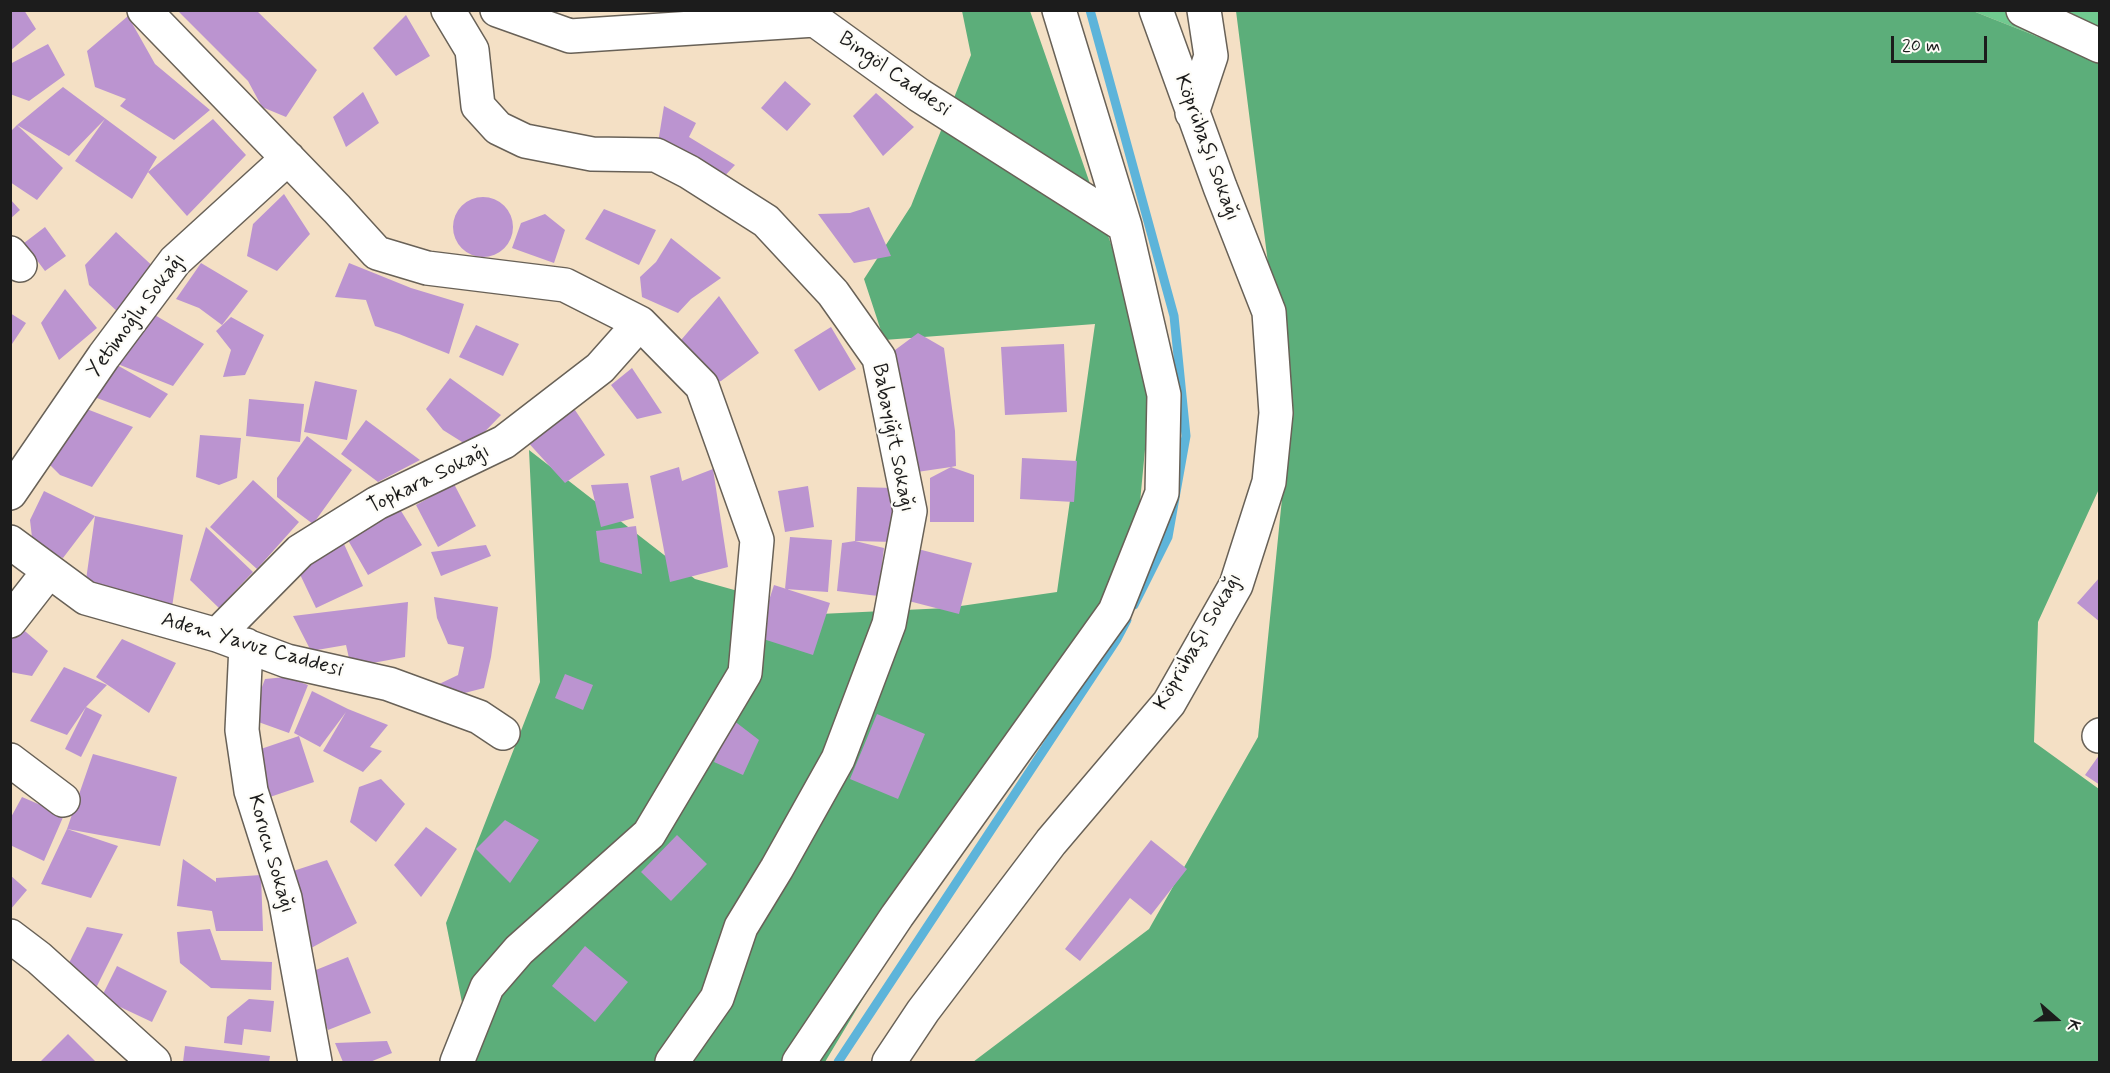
<!DOCTYPE html>
<html>
<head>
<meta charset="utf-8">
<style>
	body { margin:0 }
	#map { position:relative; width:2110px; height:1073px; overflow:hidden; background:#f4e0c5; font-family:Mynerve,sans-serif }
	canvas { display:block }
	.frame { position:absolute; inset:0; border:12px solid #1c1c1c; pointer-events:none }
	.north { position:absolute; left:2026px; top:989px; width:60px; height:60px; -webkit-text-stroke:4px #fdfcf7; paint-order:stroke; rotate:110deg; font-size:16px; font-weight:700; line-height:24px; text-align:center; color:#1c1c1c }
	.north::after { content:''; display:block; margin:auto; width:21px; height:27px; background:#1c1c1c; clip-path:polygon(50% 0,100% 100%,50% 72%,0 100%) }
	.scale { position:absolute; left:1891px; top:36px; width:96px; height:27px; box-sizing:border-box; border:3px solid #1c1c1c; border-top:0; padding-left:8px; font-size:18px; line-height:21px; white-space:nowrap; color:#1c1c1c; -webkit-text-stroke:4px #fdfcf7; paint-order:stroke }
</style>
</head>
<body>
<div id="map">
<canvas width="2110" height="1073"></canvas>
<div class="frame"></div>
<div class="north">K</div>
<div class="scale">20 m</div>
</div>
<script>
const context = document.querySelector('canvas').getContext('2d');
context.lineJoin = 'round';
function fillPath(path, color) { context.fillStyle = color; context.fill(path, 'evenodd'); }
const poly = rows => new Path2D(rows.map(r => 'M' + r).join(''));
function stroke(path, color, width, dash) { context.strokeStyle = color; context.lineWidth = width; context.lineCap = dash ? 'butt' : 'round'; context.setLineDash(dash || []); context.stroke(path); }
function write(font, color, halo, rows, align = 'center') {
  context.font = font + ' Mynerve,sans-serif'; context.lineWidth = 4.5; context.setLineDash([]); context.textBaseline = 'middle'; context.strokeStyle = halo; context.fillStyle = color; for (const [text, x, y, turn = 0] of rows) {
    context.save(); context.translate(x, y); context.rotate((+turn || 0) * Math.PI / 180); context.textAlign = isNaN(turn) ? turn : align; if (halo) context.strokeText(text, 0, 0); context.fillText(text, 0, 0); context.restore();
  }
}
fillPath(poly([
	[1973,11,2099,11,2099,61]
]), '#71ca90');
fillPath(poly([
	[962,11,1030,11,1153,365,1135,555,970,820,825,1062,474,1062,446,923,540,682,529,450,695,579,820,614,947,608,1057,592,1095,324,884,340,864,279,911,206,971,55],
	[1236,11,1973,11,2099,61,2099,489,2038,622,2034,742,2099,789,2099,1062,973,1062,1149,929,1258,737,1289,429]
]), '#5cae7a');
stroke(poly([
	[1090,10,1174,316,1186,436,1168,537,1134,605],
	[838,1062,1117,639,1127,620]
]), '#5db4da', 9);
fillPath(poly([
	[10,10,24,10,36,29,10,51],
	[177,10,256,10,317,70,286,117,262,107,248,81],
	[406,15,430,56,396,76,373,48],
	[128,16,155,64,210,110,174,140,120,106,126,99,95,87,87,51],
	[48,44,65,75,29,101,10,94,10,64],
	[785,81,811,104,787,131,761,108],
	[63,87,157,157,132,199,75,161,105,119,69,156,17,125],
	[363,92,379,123,346,147,333,117],
	[876,93,914,127,883,156,853,116],
	[664,106,696,123,689,137,735,165,719,182,656,155],
	[213,119,246,155,187,216,148,172],
	[17,125,63,168,37,200,10,182,10,132],
	[284,194,310,234,277,271,247,256,253,224],
	'453 227a30 30 0 1 1 60 0a30 30 0 1 1-60 0Z',
	[10,199,20,210,10,219],
	[869,207,891,256,854,263,818,214,850,213],
	[604,209,656,230,639,265,585,239],
	[545,214,565,230,554,263,512,248,521,223],
	[45,227,66,256,45,271,24,243],
	[116,232,159,272,120,314,89,285,85,265],
	[671,238,721,278,691,299,678,313,642,297,640,277,656,262],
	[201,263,248,291,222,325,199,308,176,299],
	[349,263,411,288,464,304,449,354,399,334,375,326,366,300,335,297],
	[65,289,97,328,59,360,41,323],
	[719,296,759,353,721,381,702,386,675,347],
	[148,311,204,344,173,386,110,361],
	[10,313,26,323,10,347],
	[231,317,264,335,245,375,223,377,231,350,216,331],
	[476,325,519,344,503,376,459,357],
	[831,327,856,369,819,391,794,350],
	[918,333,944,348,955,431,956,466,951,467,974,475,974,522,930,522,930,478,951,467,917,472,891,353],
	[1064,344,1067,412,1005,415,1001,347],
	[110,361,168,394,150,418,89,395],
	[632,368,662,413,637,419,611,385],
	[450,378,501,415,470,447,443,430,426,409],
	[315,381,357,390,347,440,304,432],
	[249,399,304,404,300,442,246,436],
	[79,406,133,427,92,487,60,475,38,453],
	[573,407,605,455,565,483,524,438],
	[366,420,420,460,378,482,341,454],
	[200,435,241,438,237,478,219,485,196,477],
	[307,436,352,470,313,524,277,497,277,478],
	[1022,458,1077,461,1074,502,1020,499],
	[679,467,682,481,713,469,728,567,670,582,650,476],
	[253,480,299,522,257,569,210,527],
	[628,483,634,518,601,527,591,485],
	[454,484,476,526,438,547,416,505],
	[808,486,814,527,785,532,778,491],
	[857,487,894,488,893,542,855,541,884,548,878,596,837,591,842,543,855,541],
	[44,491,95,516,183,535,172,607,85,587,95,516,63,558,33,546,30,520],
	[398,506,422,545,368,575,345,535],
	[636,526,642,574,600,562,596,531],
	[206,527,253,572,219,608,190,580],
	[790,537,832,540,828,592,785,589],
	[344,544,363,586,316,608,296,566],
	[486,545,491,556,441,576,431,552],
	[914,548,972,563,959,614,901,599],
	[2100,577,2100,622,2077,603],
	[774,585,830,603,813,655,757,637],
	[434,597,498,607,491,657,484,688,453,696,435,686,458,675,464,647,448,644,437,618],
	[408,602,405,657,351,667,346,645,311,651,293,616],
	[19,626,48,651,32,676,10,672,10,637],
	[122,639,176,663,149,713,96,677],
	[64,667,107,685,86,707,102,715,81,757,65,749,86,707,67,735,30,721],
	[565,674,593,685,583,710,555,698],
	[286,677,308,685,289,733,250,719,265,679],
	[312,691,348,709,388,725,370,747,382,751,363,772,323,751,346,712,320,747,294,733],
	[877,714,925,734,898,799,850,779],
	[733,720,759,740,743,775,714,762],
	[299,736,314,782,270,797,255,751],
	[93,754,177,777,160,846,67,829,118,846,91,898,41,884,67,829],
	[2100,754,2100,785,2085,775],
	[381,779,405,804,376,842,350,822,359,787],
	[22,797,64,815,44,861,10,845,10,819],
	[505,820,539,840,510,883,476,849],
	[426,827,457,849,421,897,394,865],
	[677,835,707,864,671,901,641,872],
	[1151,840,1187,869,1151,915,1130,898,1080,961,1065,949],
	[183,859,216,882,216,878,261,875,263,931,216,931,212,911,177,906],
	[327,860,357,923,302,953,287,873],
	[10,875,27,890,10,910],
	[87,927,123,934,96,988,66,969],
	[210,929,221,960,272,962,271,990,211,988,180,963,177,932],
	[585,946,628,982,595,1022,552,986],
	[348,957,371,1013,328,1030,306,974],
	[117,966,167,991,152,1022,101,998],
	[249,999,274,1001,271,1032,244,1029,242,1045,224,1043,227,1017],
	[68,1034,96,1062,40,1062],
	[387,1041,392,1053,370,1062,343,1062,335,1043],
	[185,1046,270,1056,269,1062,183,1062]
]), '#bb94d0');
const minor = poly([
	[144,10,337,209,377,253,427,268,565,285,640,323,702,386,757,540,745,673,649,834,519,950,487,987,457,1062],
	[448,10,472,50,478,106,498,128,525,141,592,154,656,155,689,172,766,221,833,293,879,358,910,511,889,624,838,759,777,868,741,927,717,998,672,1062],
	[497,10,570,36,815,20,919,95,1125,226],
	[2023,10,2100,46],
	[1192,113,1211,56,1204,10],
	[10,253,20,265],
	[10,493,104,356,175,261,288,158],
	[10,542,86,598,217,635,287,661,389,684,479,717,503,733],
	[10,621,49,571],
	[217,635,300,551,377,503,504,442,600,368,640,323],
	[246,645,242,730,251,791,285,898,315,1062],
	[2099,736,2100,735],
	[10,760,63,800],
	[10,936,39,958,154,1062],
	[799,1062,897,916,1115,611,1162,493,1164,395,1125,226,1059,10],
	[889,1062,923,1011,1051,842,1169,703,1236,585,1269,482,1276,413,1269,312,1220,187,1156,10]
]);
stroke(minor, '#686157', 36);
stroke(minor, '#fff', 33);
write('21px', '#1c1c1c', '#fdfcf7', [
	["Bingöl Caddesi",894,75,35],
	["Köprübaşı Sokağı",1206,148,70],
	["Yetimoğlu Sokağı",137,316,-53],
	["Babayiğit Sokağı",892,438,79],
	["Topkara Sokağı",429,480,-26],
	["Köprübaşı Sokağı",1199,642,-60],
	["Adem Yavuz Caddesi",252,646,16],
	["Korucu Sokağı",270,854,74]
]);
</script>
</body>
</html>
